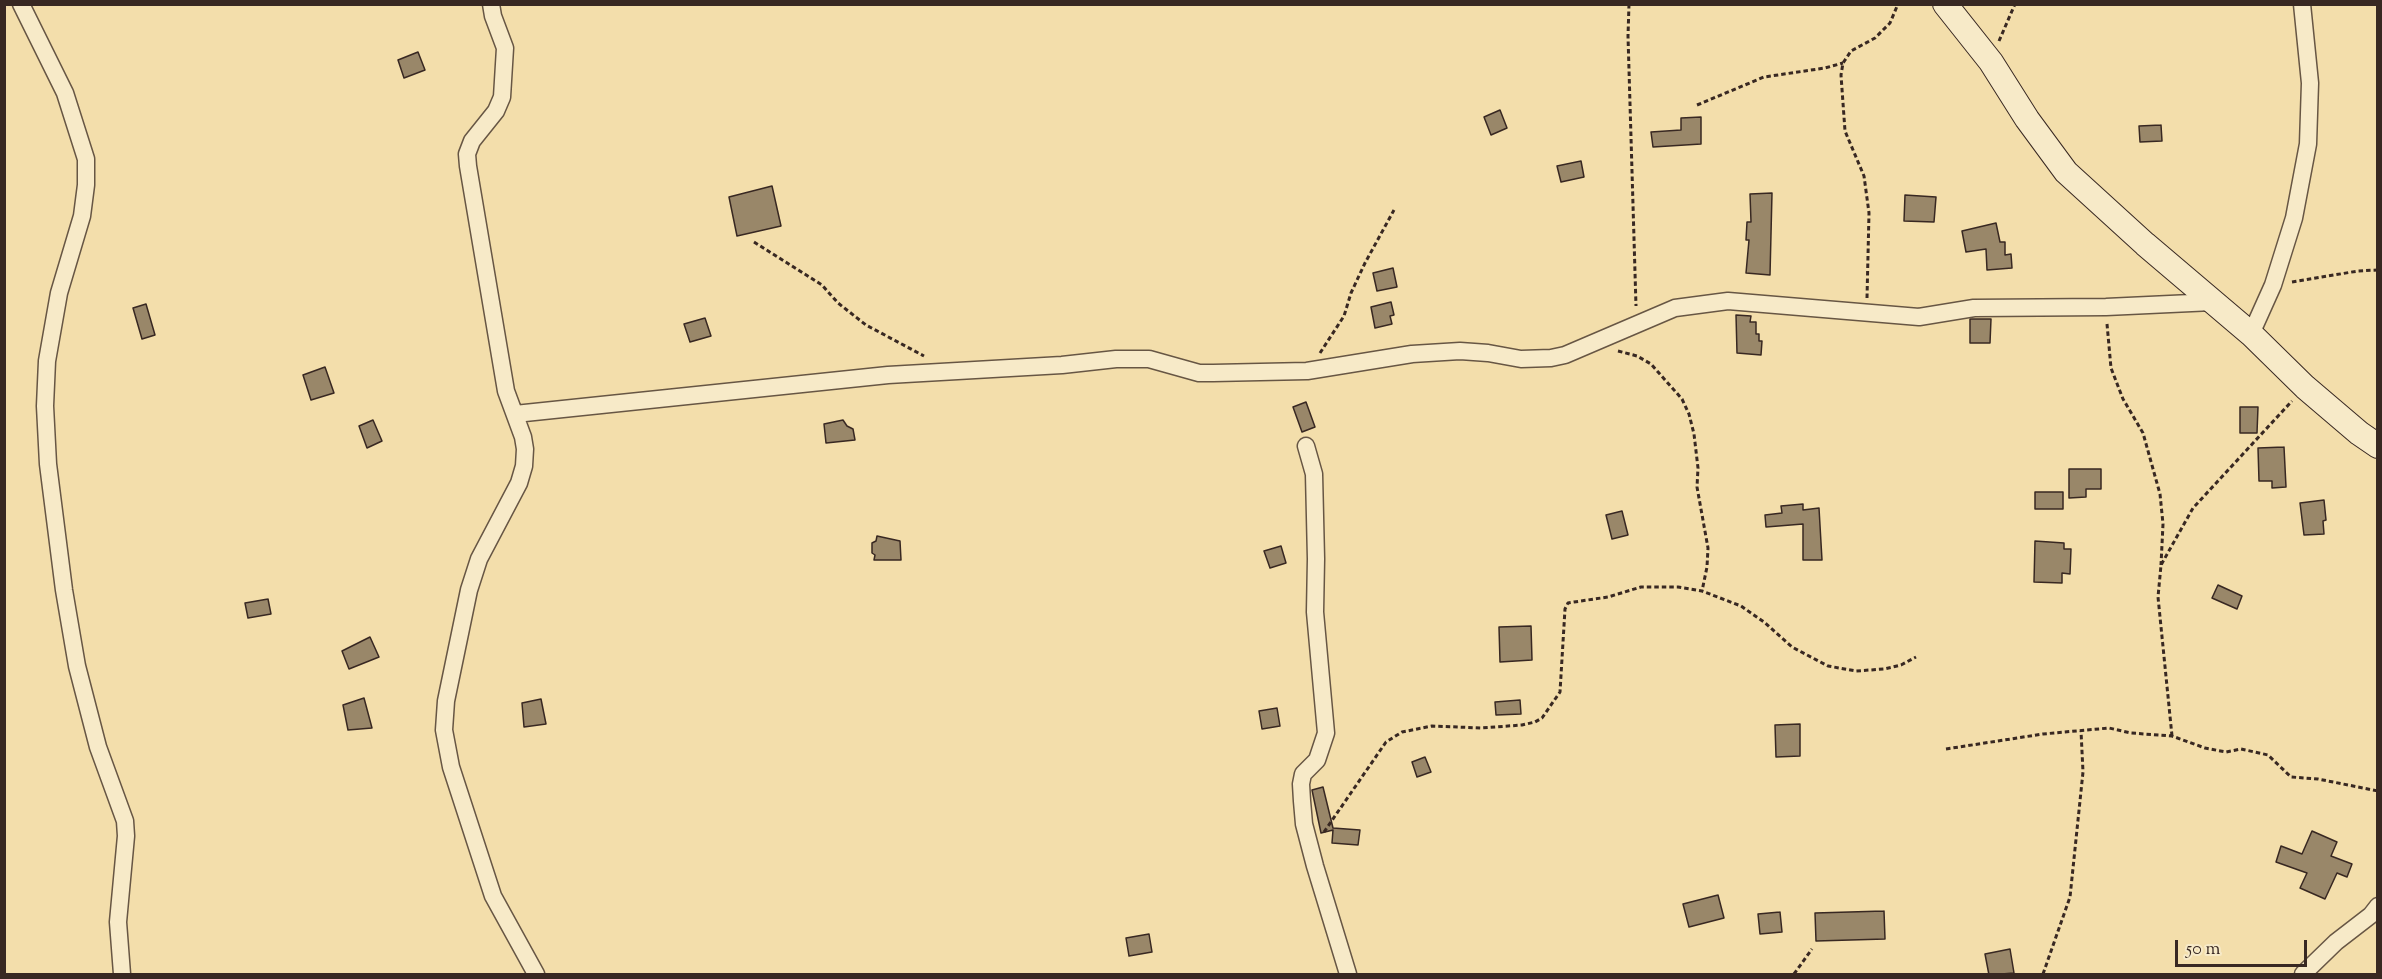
<!DOCTYPE html>
<html>
<head>
<meta charset="utf-8">
<style>
	body { margin:0 }
	#map { position:relative; width:2382px; height:979px; overflow:hidden; background:#f3deab; font-family:"Sorts Mill Goudy",serif }
	canvas { display:block }
	.frame { position:absolute; inset:0; border:6px solid #382822; pointer-events:none }
	.scale { position:absolute; left:2175px; top:940px; width:132px; height:27px; box-sizing:border-box; border:3px solid #382822; border-top:0; padding-left:8px; font-size:18px; line-height:21px; white-space:nowrap; color:#382822; -webkit-text-stroke:4px #f7eac8; paint-order:stroke }
</style>
</head>
<body>
<div id="map">
<canvas width="2382" height="979"></canvas>
<div class="frame"></div>
<div class="scale">50 m</div>
</div>
<script>
const context = document.querySelector('canvas').getContext('2d');
context.lineJoin = 'round';
function fillPath(path, color) { context.fillStyle = color; context.fill(path, 'evenodd'); }
const poly = rows => new Path2D(rows.map(r => 'M' + r).join(''));
function stroke(path, color, width, dash) { context.strokeStyle = color; context.lineWidth = width; context.lineCap = dash ? 'butt' : 'round'; context.setLineDash(dash || []); context.stroke(path); }
const building = poly([
	[418,52,425,70,404,78,398,60,418,52],
	[1500,110,1507,128,1491,135,1484,117,1500,110],
	[1701,117,1701,144,1653,147,1651,132,1681,130,1681,118,1701,117],
	[2161,125,2162,141,2140,142,2139,126,2161,125],
	[1581,161,1584,177,1561,182,1557,166,1581,161],
	[772,186,781,226,737,236,729,197,772,186],
	[1772,193,1770,275,1746,273,1749,240,1746,240,1747,222,1751,222,1750,194,1772,193],
	[1905,195,1936,197,1934,222,1904,221,1905,195],
	[1996,223,2000,242,2005,242,2005,255,2011,254,2012,268,1987,270,1986,249,1966,252,1962,231,1996,223],
	[1393,268,1397,287,1377,291,1373,273,1393,268],
	[1391,302,1394,315,1390,316,1392,324,1375,328,1371,307,1391,302],
	[146,304,155,335,142,339,133,308,146,304],
	[1736,315,1751,316,1750,322,1756,322,1756,334,1759,334,1759,341,1762,341,1761,355,1737,353,1736,315],
	[705,318,711,336,690,342,684,324,705,318],
	[1970,319,1991,319,1990,343,1970,343,1970,319],
	[325,367,334,393,311,400,303,375,325,367],
	[1306,402,1315,427,1302,432,1293,407,1306,402],
	[2240,407,2258,407,2257,433,2240,433,2240,407],
	[373,420,382,441,367,448,359,426,373,420],
	[843,420,847,426,853,429,855,440,826,443,824,424,843,420],
	[2284,447,2286,487,2272,488,2272,481,2259,481,2258,448,2284,447],
	[2069,469,2101,469,2101,489,2086,489,2086,497,2069,498,2069,469],
	[2035,492,2063,492,2063,509,2035,509,2035,492],
	[2324,500,2326,520,2323,521,2324,534,2304,535,2300,503,2324,500],
	[1803,504,1803,510,1819,508,1822,560,1803,560,1803,524,1766,527,1765,515,1782,513,1781,506,1803,504],
	[1622,511,1628,535,1612,539,1606,515,1622,511],
	[877,536,900,541,901,560,874,560,875,555,872,553,872,543,876,541,877,536],
	[2035,541,2064,543,2064,549,2071,549,2070,574,2062,573,2062,583,2034,582,2035,541],
	[1281,546,1286,563,1270,568,1264,551,1281,546],
	[2218,585,2242,596,2237,609,2212,598,2218,585],
	[268,599,271,614,248,618,245,603,268,599],
	[1531,626,1532,660,1500,662,1499,627,1531,626],
	[370,637,379,657,349,669,342,651,370,637],
	[364,698,372,728,348,730,343,705,364,698],
	[541,699,546,724,524,727,522,703,541,699],
	[1520,700,1521,714,1496,715,1495,702,1520,700],
	[1277,708,1280,726,1262,729,1259,711,1277,708],
	[1800,724,1800,756,1776,757,1775,725,1800,724],
	[1425,757,1431,772,1417,777,1412,762,1425,757],
	[1323,787,1333,828,1360,830,1358,845,1332,843,1333,830,1321,833,1312,790,1323,787],
	[2312,831,2337,842,2331,856,2352,864,2347,877,2337,873,2325,899,2300,888,2307,873,2276,862,2281,846,2302,854,2312,831],
	[1718,895,1724,918,1689,927,1683,904,1718,895],
	[1884,911,1885,939,1816,941,1815,913,1884,911],
	[1780,912,1782,932,1760,934,1758,914,1780,912],
	[1149,934,1152,952,1129,956,1126,938,1149,934],
	[2010,949,2014,973,1989,975,1985,954,2010,949]
]);
fillPath(building, '#998769');
stroke(building, '#382822', 1.5);
const minor = poly([
	[21,4,65,93,86,159,86,185,82,216,59,293,47,361,45,406,48,464,64,590,77,666,98,747,125,821,126,836,118,922,122,974],
	[491,4,493,16,505,48,502,97,496,111,472,141,467,154,468,166,506,391,523,437,525,449,524,466,519,483,479,559,469,590,446,701,444,730,451,767,493,896,536,974],
	[2251,334,2273,285,2294,218,2308,144,2310,83,2302,4],
	[515,414,888,375,1062,365,1116,359,1149,359,1199,373,1213,373,1307,371,1412,354,1460,351,1488,353,1521,359,1551,358,1565,355,1675,308,1728,301,1919,317,1974,308,2106,307,2213,302],
	[1306,446,1314,474,1316,559,1315,612,1326,733,1317,760,1303,774,1301,784,1302,801,1304,824,1315,866,1348,974],
	[2303,974,2336,942,2371,915,2378,906]
]);
const secondary = poly([
	[1945,4,1991,62,2027,119,2066,172,2145,244,2251,334,2305,387,2359,433,2378,446]
]);
stroke(minor, '#675644', 19);
stroke(secondary, '#382822', 26);
stroke(poly([
	[1629,4,1628,36,1636,306],
	[1999,41,2015,4],
	[1697,105,1764,77,1825,68,1843,63],
	[754,242,822,285,838,303,866,325,924,356],
	[2292,282,2358,271,2378,270],
	[1867,298,1869,213,1864,176,1845,131,1841,75,1843,63,1851,51,1875,38,1890,23,1898,4],
	[2107,324,2111,368,2123,399,2143,433,2160,494,2163,524,2161,565],
	[1618,351,1637,356,1651,364,1682,399,1689,414,1694,434,1698,468,1697,487,1708,548,1707,567,1702,591],
	[1320,353,1344,316,1351,293,1365,263,1394,210],
	[2172,736,2158,597,2161,565,2193,508,2292,401],
	[1946,749,2043,734,2109,728,2131,733,2172,736,2205,748,2226,752,2241,749,2268,755,2291,777,2318,779,2378,791],
	[1324,832,1386,742,1402,732,1432,726,1481,728,1522,725,1535,722,1542,718,1560,692,1565,609,1568,603,1574,602,1608,597,1641,587,1678,587,1702,591,1741,606,1764,622,1792,647,1828,666,1856,671,1884,669,1901,665,1916,657],
	[1794,974,1812,949],
	[2043,974,2070,897,2083,772,2081,731]
]), '#382822', 3, [4.5, 3]);
stroke(minor, '#f7eac8', 16);
stroke(secondary, '#f7eac8', 24);
</script>
</body>
</html>
